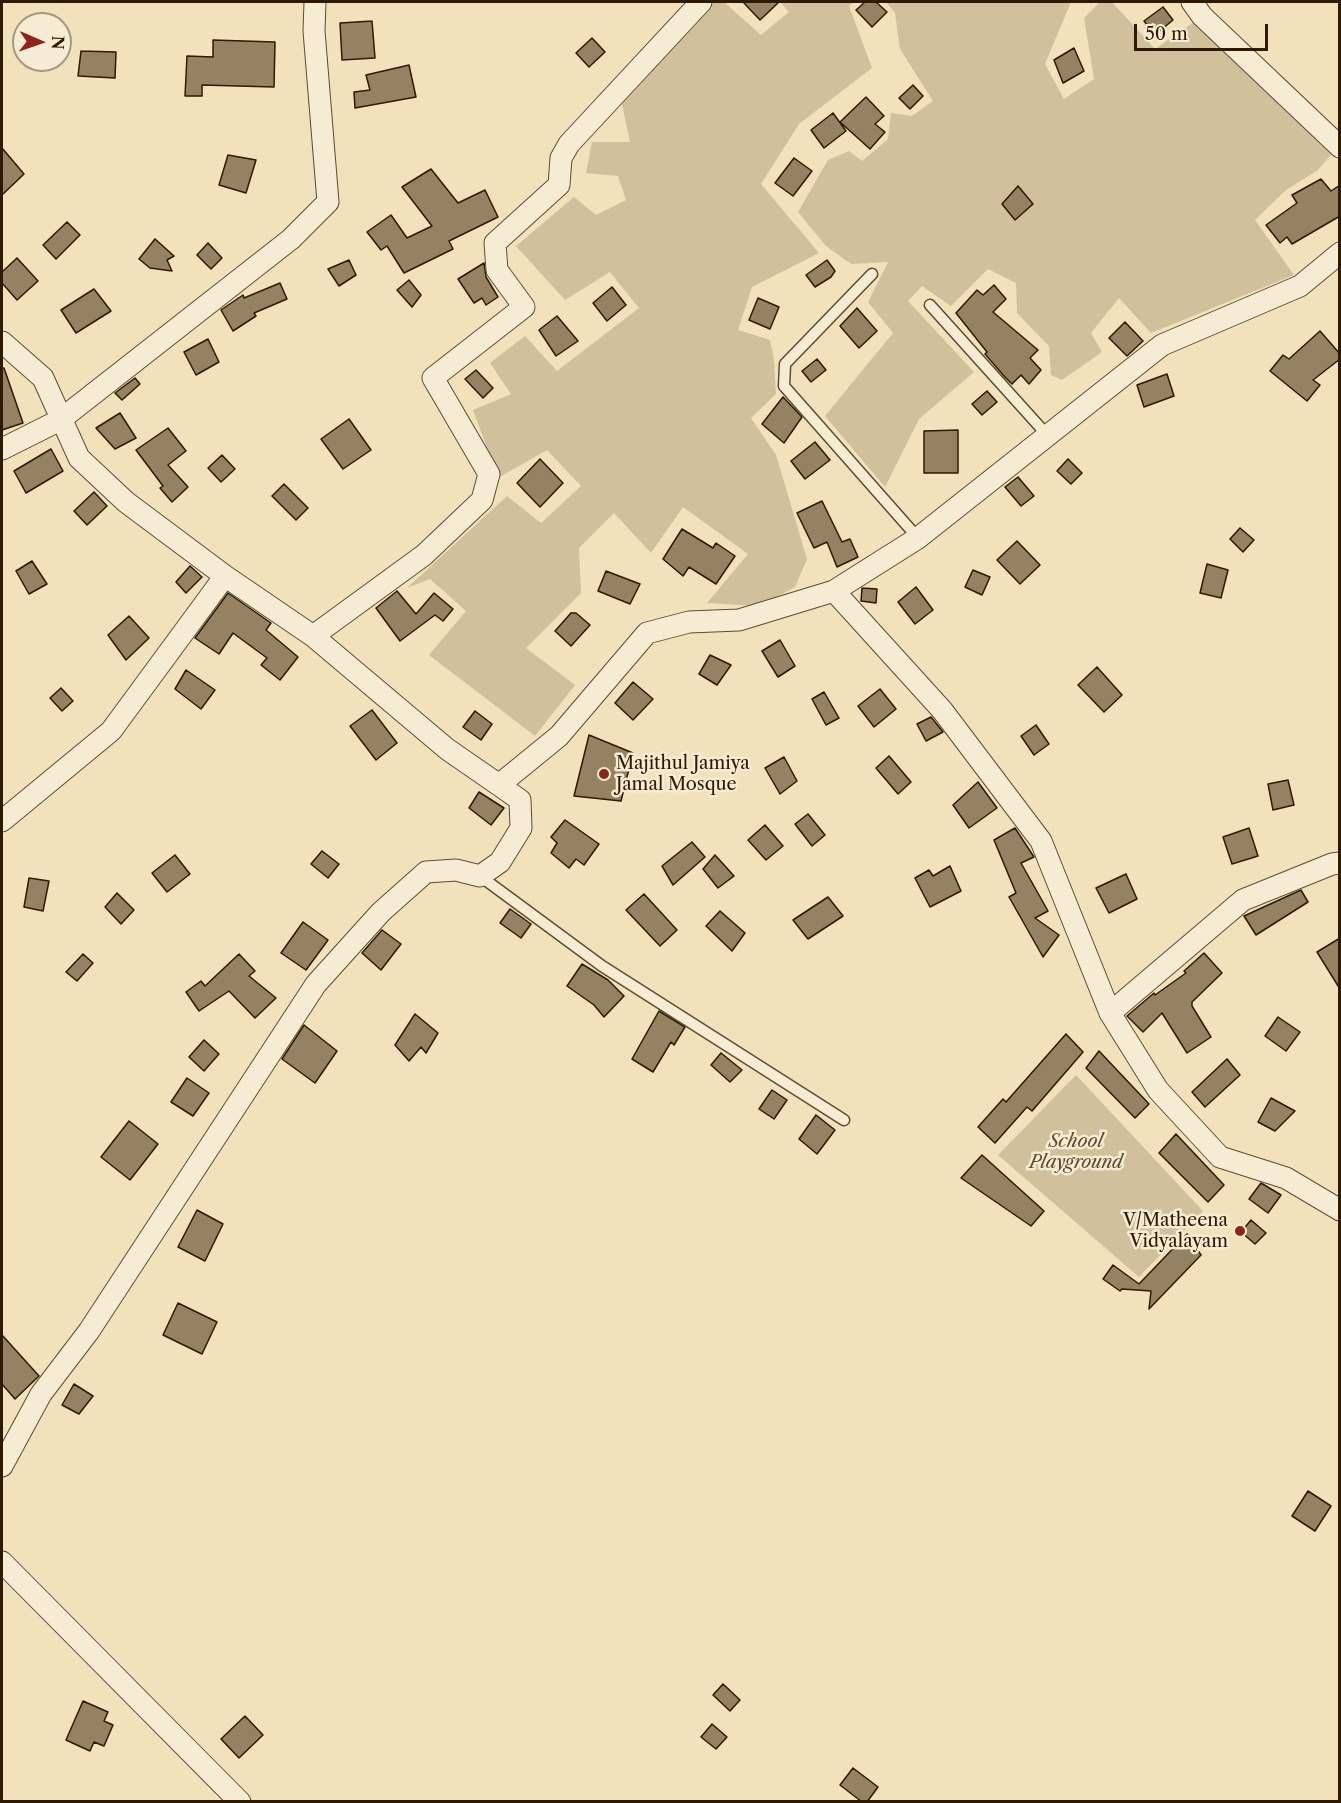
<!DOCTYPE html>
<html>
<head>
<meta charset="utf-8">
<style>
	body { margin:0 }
	#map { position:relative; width:1341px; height:1803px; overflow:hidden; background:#f1e2bc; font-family:"Libre Caslon Text",serif }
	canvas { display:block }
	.frame { position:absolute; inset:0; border:3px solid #2f1900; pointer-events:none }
	.north { position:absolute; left:12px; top:12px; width:60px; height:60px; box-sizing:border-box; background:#f6ecd3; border:2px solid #a6987f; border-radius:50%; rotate:92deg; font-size:16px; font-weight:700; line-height:24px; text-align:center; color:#2f1900 }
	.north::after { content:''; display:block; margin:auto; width:21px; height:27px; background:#8f2418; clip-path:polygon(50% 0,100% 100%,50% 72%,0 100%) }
	.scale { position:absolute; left:1134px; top:24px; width:134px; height:27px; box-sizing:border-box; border:3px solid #2f1900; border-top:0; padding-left:8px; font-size:18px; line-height:21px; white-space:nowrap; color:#2f1900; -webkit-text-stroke:4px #f6ecd3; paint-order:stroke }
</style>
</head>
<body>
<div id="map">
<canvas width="1341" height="1803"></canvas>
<div class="frame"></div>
<div class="north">N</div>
<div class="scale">50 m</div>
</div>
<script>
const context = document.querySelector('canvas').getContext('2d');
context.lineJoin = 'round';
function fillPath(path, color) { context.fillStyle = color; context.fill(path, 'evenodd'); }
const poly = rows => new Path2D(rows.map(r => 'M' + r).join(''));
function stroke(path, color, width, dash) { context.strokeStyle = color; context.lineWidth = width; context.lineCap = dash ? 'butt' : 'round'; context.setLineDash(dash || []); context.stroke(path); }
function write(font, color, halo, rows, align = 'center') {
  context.font = font + ' "Libre Caslon Text",serif'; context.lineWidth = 5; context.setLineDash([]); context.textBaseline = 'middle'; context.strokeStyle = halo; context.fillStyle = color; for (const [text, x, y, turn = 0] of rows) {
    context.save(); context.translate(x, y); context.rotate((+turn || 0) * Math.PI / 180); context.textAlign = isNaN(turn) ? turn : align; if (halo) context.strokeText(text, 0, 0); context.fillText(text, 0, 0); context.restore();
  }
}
fillPath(poly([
	[711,2,724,2,761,35,789,12,780,2,854,2,849,6,872,68,799,124,761,184,819,253,752,287,738,330,770,340,774,360,776,394,751,418,776,455,807,559,795,587,760,606,707,603,748,554,683,507,651,553,614,513,579,548,581,593,526,648,575,685,535,736,429,655,466,611,430,579,407,588,507,496,541,523,581,486,547,450,498,478,473,410,511,394,490,363,525,336,557,371,639,308,610,272,565,300,516,246,574,197,596,215,626,200,618,176,586,173,592,142,630,142,622,104],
	[886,2,1071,2,1045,64,1064,99,1094,79,1084,18,1100,2,1112,2,1155,49,1194,22,1287,112,1336,149,1318,170,1286,190,1255,220,1294,275,1151,333,1119,298,1091,333,1102,352,1062,380,1051,375,1049,346,1017,313,1016,283,988,269,951,306,922,286,908,301,974,372,919,419,885,487,825,416,893,333,868,302,888,262,851,264,826,246,798,212,828,160,849,151,862,161,888,139,891,113,912,116,933,101,900,49,895,13],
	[1076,1075,1203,1211,1139,1277,998,1155]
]), '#d0c09c');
const building = poly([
	[743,2,779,2,760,20,743,2],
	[865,2,876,2,887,12,872,27,856,10,865,2],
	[1163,7,1173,20,1155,35,1144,21,1163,7],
	[372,21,375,58,342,60,340,23,372,21],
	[592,38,605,52,589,67,576,53,592,38],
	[213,40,275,42,274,87,202,85,202,96,185,96,187,56,213,57,213,40],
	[1074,48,1084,71,1063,83,1054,60,1074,48],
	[81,51,116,52,115,78,78,76,81,51],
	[409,65,416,97,355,108,354,92,370,90,366,75,409,65],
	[913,85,923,96,910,109,899,98,913,85],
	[866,97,884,116,875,124,885,132,870,149,840,122,866,97],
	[833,113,846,131,824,148,811,130,833,113],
	[2,148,24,174,2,195,2,148],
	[228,155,256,160,246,193,219,185,228,155],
	[794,158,812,171,793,196,775,183,794,158],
	[431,169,458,203,485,190,498,217,449,241,453,249,404,273,387,246,381,250,367,232,391,215,407,238,432,226,402,187,431,169],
	[1321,179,1331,191,1340,185,1340,216,1292,244,1287,237,1280,243,1266,225,1297,203,1292,195,1321,179],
	[1018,186,1033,204,1015,220,1002,204,1018,186],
	[67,222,80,235,56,259,43,245,67,222],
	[155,239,174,256,167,260,172,271,150,268,139,259,155,239],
	[208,243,222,258,211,269,197,255,208,243],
	[17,258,38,281,17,300,2,283,2,272,17,258],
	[349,260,356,275,339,286,328,269,349,260],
	[827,260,835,271,831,277,815,287,806,275,827,260],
	[484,263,486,277,498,297,486,305,482,298,474,303,458,279,484,263],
	[409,280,421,295,412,307,397,290,409,280],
	[280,283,287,299,254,313,256,316,233,331,221,310,243,295,244,298,280,283],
	[994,285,1006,299,993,312,1038,350,1030,358,1041,370,1029,384,1021,375,1012,384,1004,376,985,354,987,352,956,313,977,290,983,295,994,285],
	[612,287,626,305,607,321,593,303,612,287],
	[94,289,111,311,76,333,61,310,94,289],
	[758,298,779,307,770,329,749,320,758,298],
	[857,308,877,331,859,348,840,326,857,308],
	[557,316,578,341,556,356,539,330,557,316],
	[1125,322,1143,341,1127,356,1109,338,1125,322],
	[1320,331,1340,354,1340,359,1313,380,1320,385,1307,401,1270,371,1283,355,1289,359,1320,331],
	[208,339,219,362,196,375,184,352,208,339],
	[817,359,826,370,811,382,802,371,817,359],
	[2,368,4,368,23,423,2,430,2,368],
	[476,370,493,388,483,398,465,379,476,370],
	[1167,374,1174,396,1144,407,1137,385,1167,374],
	[135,378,140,384,122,400,115,393,135,378],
	[987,391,997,402,982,415,972,404,987,391],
	[783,397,802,417,784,443,762,424,783,397],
	[120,413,136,438,115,449,96,428,120,413],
	[349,419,371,450,343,469,321,439,349,419],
	[168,428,186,451,168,465,188,487,172,502,160,488,163,486,136,450,168,428],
	[958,430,958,473,924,473,924,431,958,430],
	[815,442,830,460,805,479,791,461,815,442],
	[51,449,63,471,26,493,14,471,51,449],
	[222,455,235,469,221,482,208,468,222,455],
	[540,459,563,483,540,507,517,483,540,459],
	[1068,459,1082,473,1071,484,1057,471,1068,459],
	[1018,477,1034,496,1021,506,1005,487,1018,477],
	[284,484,308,508,296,520,272,496,284,484],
	[94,492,107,506,87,525,74,511,94,492],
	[822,501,842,542,850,539,858,557,837,567,827,542,814,548,797,513,822,501],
	[1240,528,1254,540,1243,552,1230,539,1240,528],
	[682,529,713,548,716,543,735,556,716,584,689,567,683,576,663,559,682,529],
	[1017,541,1040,565,1020,584,997,560,1017,541],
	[32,561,47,584,29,594,16,571,32,561],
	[1207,564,1228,570,1221,598,1200,593,1207,564],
	[190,566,202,577,186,593,176,582,190,566],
	[973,570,990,577,982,595,965,587,973,570],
	[606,571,640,584,630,604,598,591,606,571],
	[916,587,933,610,915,624,898,602,916,587],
	[862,588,877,589,876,603,861,601,862,588],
	[397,591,416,614,434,593,453,609,443,621,435,615,400,641,376,608,397,591],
	[228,593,271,623,266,630,298,657,280,680,261,665,267,658,233,633,219,654,195,638,228,593],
	[571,613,576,613,590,625,571,646,555,631,571,613],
	[129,616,149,638,126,660,108,635,129,616],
	[780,640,795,666,778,677,762,651,780,640],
	[710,655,731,665,717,685,699,674,710,655],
	[1097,667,1122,695,1104,712,1078,685,1097,667],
	[186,670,215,690,201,709,175,689,186,670],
	[633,682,653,699,633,720,615,703,633,682],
	[61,688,73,701,62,711,50,698,61,688],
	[880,689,896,709,874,727,858,706,880,689],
	[824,692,839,718,826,725,812,699,824,692],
	[372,710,397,743,376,760,350,726,372,710],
	[475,711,492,724,481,740,463,727,475,711],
	[931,717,943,732,926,741,917,724,931,717],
	[1036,725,1049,744,1034,755,1021,736,1036,725],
	[589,735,633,753,621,801,574,796,589,735],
	[889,756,911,782,898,794,876,768,889,756],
	[784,757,797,781,780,794,765,768,784,757],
	[1288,780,1294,805,1273,810,1268,784,1288,780],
	[978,782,997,808,969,828,953,805,978,782],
	[479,792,504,808,491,825,469,808,479,792],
	[808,814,825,835,812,846,795,824,808,814],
	[565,820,599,844,584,865,576,859,569,868,551,853,557,843,551,837,565,820],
	[765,825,783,846,766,860,748,840,765,825],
	[1015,828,1034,857,1021,863,1048,911,1035,918,1059,935,1043,957,1009,897,1016,893,994,840,1015,828],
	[1249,828,1258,856,1232,864,1223,837,1249,828],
	[692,842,705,857,673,885,662,866,692,842],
	[322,851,339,864,328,878,311,864,322,851],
	[175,855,190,874,167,892,152,873,175,855],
	[715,855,734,876,718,888,703,869,715,855],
	[950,866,961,891,930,907,915,878,929,870,933,876,950,866],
	[1126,874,1137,899,1109,913,1096,888,1126,874],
	[29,878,49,881,43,911,24,907,29,878],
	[1301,890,1308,902,1256,935,1244,916,1301,890],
	[117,893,134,910,121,924,105,907,117,893],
	[644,894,677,930,660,946,626,910,644,894],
	[828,897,843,916,808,939,793,920,828,897],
	[510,909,531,924,521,938,500,923,510,909],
	[720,911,745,933,732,951,706,926,720,911],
	[303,922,328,940,306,970,281,953,303,922],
	[382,930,401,944,381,970,362,953,382,930],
	[1340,938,1340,989,1317,952,1340,938],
	[1204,953,1222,973,1192,1002,1192,1006,1211,1037,1187,1053,1162,1013,1143,1032,1127,1016,1154,993,1155,995,1186,973,1184,971,1204,953],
	[83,954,93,963,77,981,66,972,83,954],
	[239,954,255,971,249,976,276,998,255,1018,229,991,199,1011,186,992,201,981,205,986,239,954],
	[582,964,608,980,624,996,604,1017,594,1005,567,986,582,964],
	[659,1011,685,1027,674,1045,671,1042,653,1072,632,1059,659,1011],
	[415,1014,438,1033,426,1053,421,1047,409,1061,395,1045,415,1014],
	[1278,1017,1300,1032,1286,1051,1265,1036,1278,1017],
	[304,1025,337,1051,315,1083,282,1059,304,1025],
	[1066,1034,1083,1052,1032,1111,1027,1107,995,1143,978,1127,1003,1099,1006,1102,1066,1034],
	[204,1040,219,1054,204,1071,189,1057,204,1040],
	[1099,1051,1149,1104,1135,1118,1086,1068,1099,1051],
	[721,1053,742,1070,730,1082,711,1065,721,1053],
	[1227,1059,1240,1075,1205,1107,1192,1092,1227,1059],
	[187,1078,209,1093,193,1116,171,1102,187,1078],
	[772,1090,787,1100,774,1119,759,1109,772,1090],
	[1271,1098,1295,1111,1275,1131,1258,1122,1271,1098],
	[816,1115,835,1130,817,1154,799,1139,816,1115],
	[129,1121,158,1144,130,1180,101,1157,129,1121],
	[1176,1134,1224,1185,1208,1202,1159,1153,1176,1134],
	[982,1155,1044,1211,1031,1226,961,1178,982,1155],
	[1261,1183,1281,1195,1268,1213,1249,1199,1261,1183],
	[197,1210,223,1224,205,1261,178,1247,197,1210],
	[1251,1220,1266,1233,1255,1244,1241,1232,1251,1220],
	[1187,1234,1201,1255,1149,1309,1151,1291,1122,1289,1120,1291,1103,1279,1113,1265,1139,1284,1187,1234],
	[178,1303,217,1322,202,1354,163,1335,178,1303],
	[2,1335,39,1376,15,1399,2,1384,2,1335],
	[74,1384,93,1396,79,1414,62,1405,74,1384],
	[1308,1491,1331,1506,1315,1531,1292,1516,1308,1491],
	[723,1684,740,1700,730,1711,713,1695,723,1684],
	[83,1701,108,1712,104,1721,113,1725,104,1746,94,1742,90,1751,66,1740,83,1701],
	[245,1716,263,1735,239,1758,221,1739,245,1716],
	[712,1724,727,1737,716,1749,701,1737,712,1724],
	[853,1768,878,1787,867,1802,862,1802,840,1785,853,1768]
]);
fillPath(building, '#948262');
stroke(building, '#2f1900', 1.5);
const service = poly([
	[872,274,785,364,784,386,918,538],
	[930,305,1048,436],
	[480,876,602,966,844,1120]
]);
const minor = poly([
	[1192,2,1202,16,1340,147],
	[2,342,43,378,79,458,126,502,225,576,313,636,447,749,499,785,559,736,647,633,689,622,739,620,834,591,918,538,1162,345,1300,286,1340,253],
	[2,449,60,420,291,239,328,202,314,31,315,2],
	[834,591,942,710,1041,841,1110,1013,1158,1090,1220,1157,1286,1178,1340,1210],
	[313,636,424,555,482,500,489,474,433,378,524,307,497,270,495,243,559,185,561,158,569,144,701,2],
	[2,821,111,731,225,576],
	[1110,1013,1243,900,1332,864,1340,863],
	[2,1466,41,1394,89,1331,316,984,381,912,426,872,456,870,480,876,500,862,521,828,520,800,499,785],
	[2,1562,240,1802]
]);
stroke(service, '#604b2f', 13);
stroke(minor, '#604b2f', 23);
stroke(service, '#f6ecd3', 10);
stroke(minor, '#f6ecd3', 21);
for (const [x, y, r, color] of [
	[604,774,6,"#8f2418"],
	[1240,1231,6,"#8f2418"]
]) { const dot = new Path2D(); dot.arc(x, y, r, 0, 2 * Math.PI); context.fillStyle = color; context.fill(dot); stroke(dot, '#f6ecd3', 2); }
write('18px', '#2f1900', '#f6ecd3', [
	["Majithul Jamiya",616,764],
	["Jamal Mosque",616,785],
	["V/Matheena",1228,1221,"right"],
	["Vidyalayam",1228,1242,"right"]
], 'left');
write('italic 18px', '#5f4b2f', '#f6ecd3', [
	["School",1076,1142],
	["Playground",1076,1163]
]);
</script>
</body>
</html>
